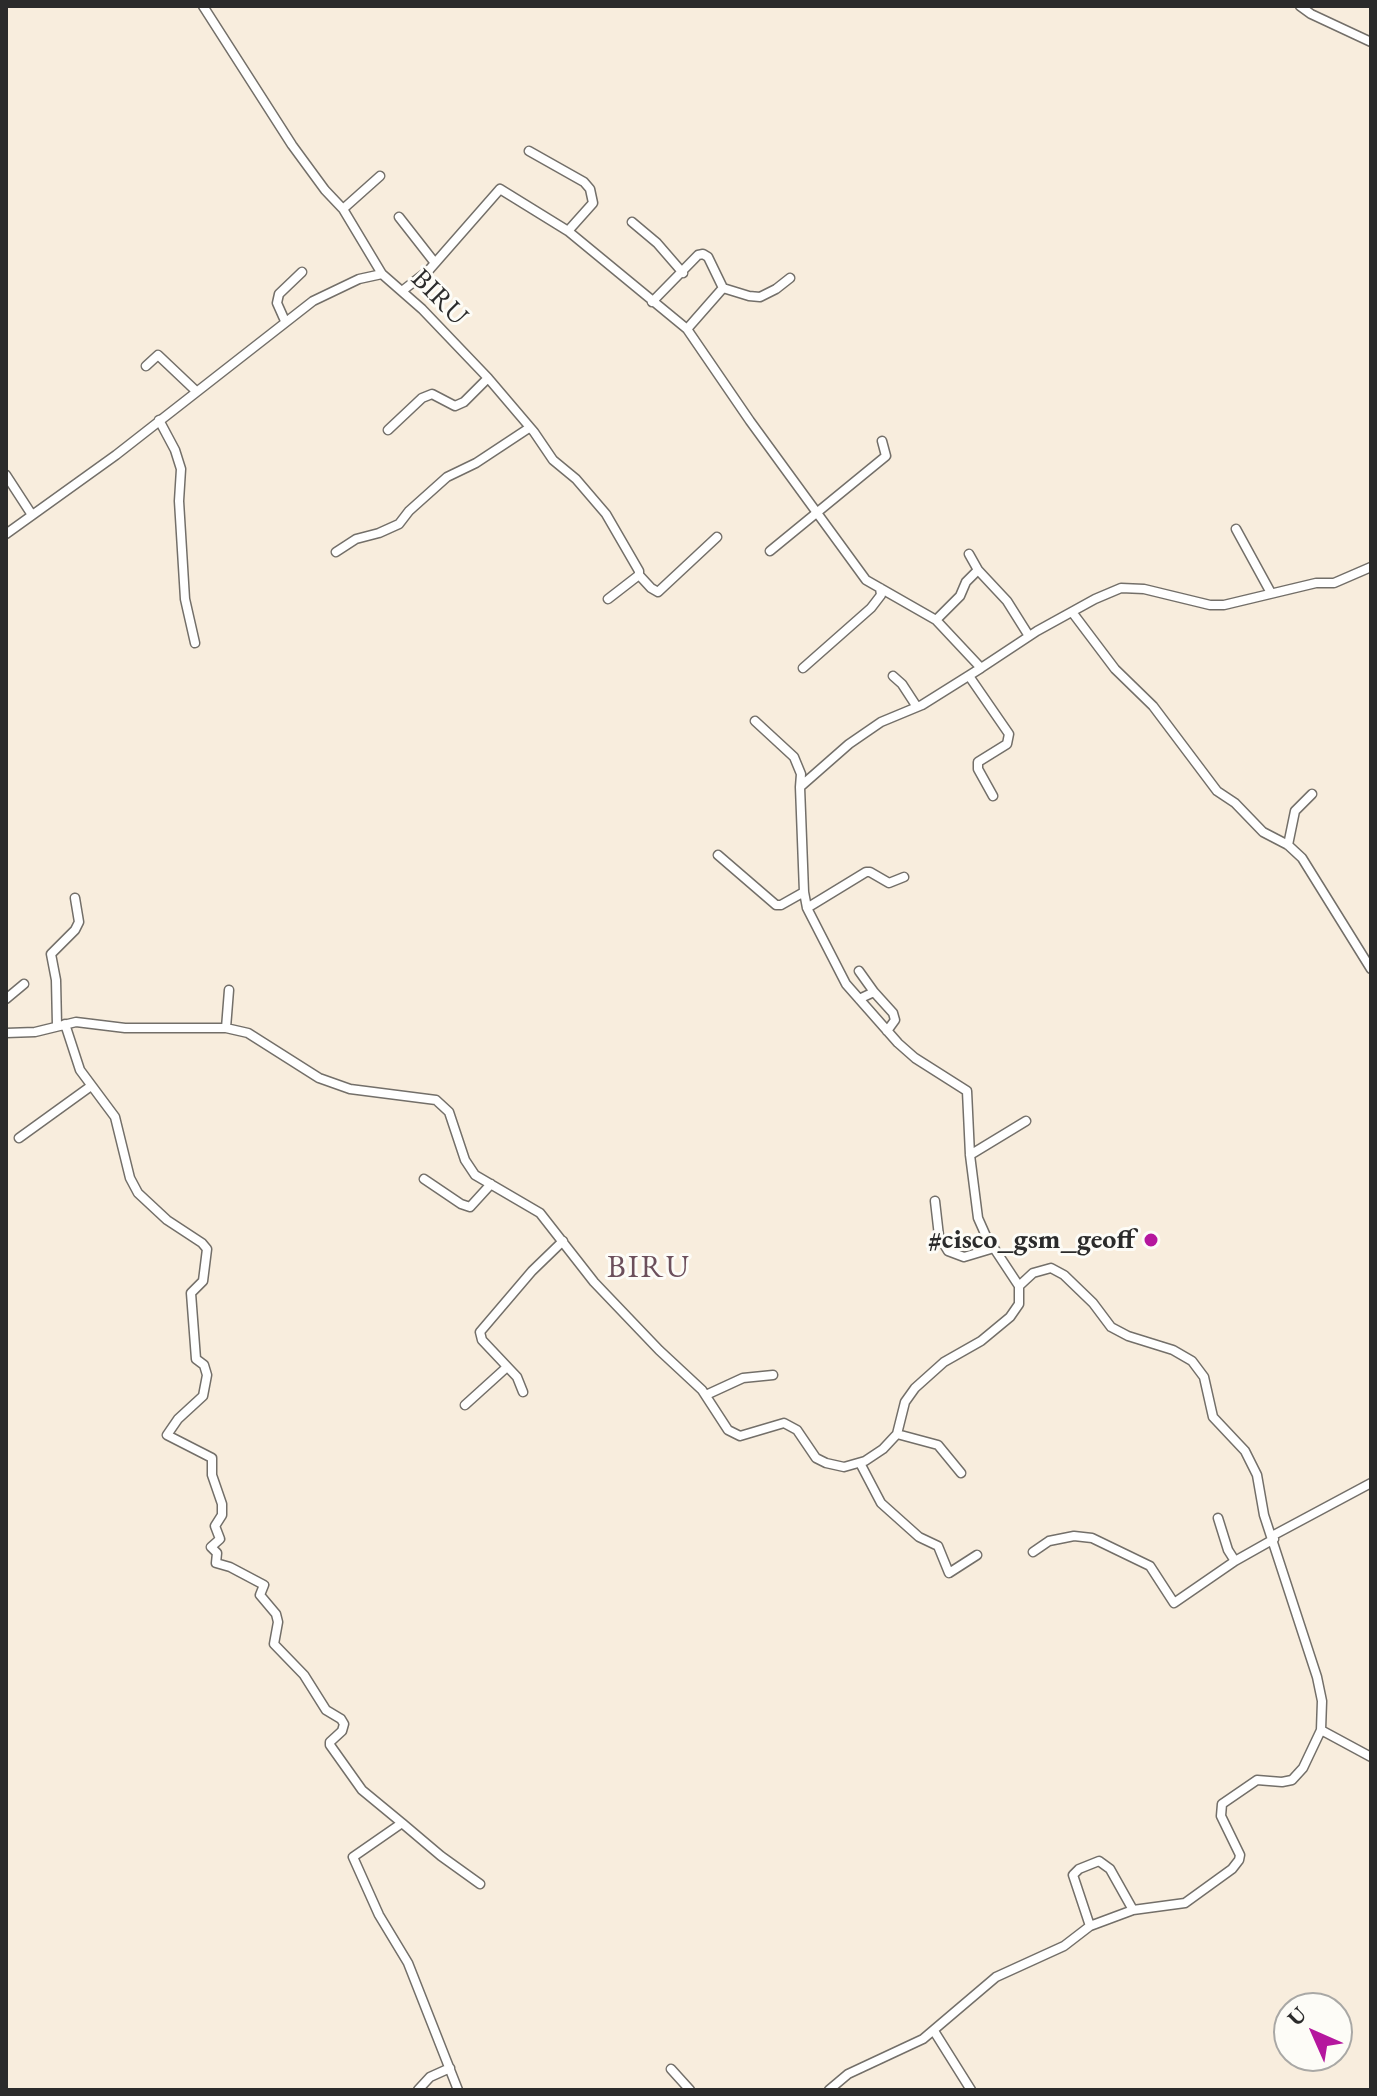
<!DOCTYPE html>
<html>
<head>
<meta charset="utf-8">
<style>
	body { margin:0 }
	#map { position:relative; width:1377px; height:2096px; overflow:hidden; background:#f8eddd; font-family:"EB Garamond",serif }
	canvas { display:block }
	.frame { position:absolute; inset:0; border:8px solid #2b2b2b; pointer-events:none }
	.north { position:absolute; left:1273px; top:1992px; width:80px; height:80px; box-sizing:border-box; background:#fdfcf7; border:2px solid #a9a8a5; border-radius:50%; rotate:315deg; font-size:22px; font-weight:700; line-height:32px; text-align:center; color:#2b2b2b }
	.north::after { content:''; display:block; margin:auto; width:28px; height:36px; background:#b5179e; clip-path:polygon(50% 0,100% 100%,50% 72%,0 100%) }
</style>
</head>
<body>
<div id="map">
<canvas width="1377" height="2096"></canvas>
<div class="frame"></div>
<div class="north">U</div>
</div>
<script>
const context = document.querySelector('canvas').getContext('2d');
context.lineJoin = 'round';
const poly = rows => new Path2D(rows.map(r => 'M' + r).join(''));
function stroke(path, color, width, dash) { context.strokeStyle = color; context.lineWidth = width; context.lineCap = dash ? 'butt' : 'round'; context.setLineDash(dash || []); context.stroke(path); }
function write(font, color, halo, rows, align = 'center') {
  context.font = font + ' "EB Garamond",serif'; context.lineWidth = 6; context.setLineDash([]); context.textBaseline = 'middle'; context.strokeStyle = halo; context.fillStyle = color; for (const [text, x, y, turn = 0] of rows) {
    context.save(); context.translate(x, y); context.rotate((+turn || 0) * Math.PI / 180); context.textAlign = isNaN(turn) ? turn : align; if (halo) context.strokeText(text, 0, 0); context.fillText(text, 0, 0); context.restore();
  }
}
const street = poly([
	[203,6,292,145,325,190,343,209,382,274,422,309,488,378,534,432,553,460,576,479,606,514,639,571,639,575,608,599],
	[1300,6,1311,14,1371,42],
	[529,151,584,182,590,189,593,203,568,231],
	[343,209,380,176],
	[399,217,435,263],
	[632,222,657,243,683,273],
	[652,302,698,255,703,254,708,257,723,288],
	[285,321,277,303,279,294,302,272],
	[687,329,723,288,749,296,760,297,776,289,790,278],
	[146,366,158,355,196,391],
	[159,420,175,450,181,469,179,501,185,599,195,643],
	[388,430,422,398,432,394,455,406,464,402,488,378],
	[6,475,32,515],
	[1236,529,1271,593],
	[6,534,116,455,313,301,359,279,382,274],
	[770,551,886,456,882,441],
	[336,552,356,539,379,533,399,524,409,511,447,477,476,463,529,428],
	[978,570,1007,601,1029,636],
	[639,575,651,588,658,592,717,537],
	[1072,612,1115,669,1153,706,1217,791,1235,803,1263,832,1288,845,1302,858,1371,969],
	[936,620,960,596,966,582,978,570,969,554],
	[803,668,871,608,881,595,880,588],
	[981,668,1037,631,1095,599,1121,588,1144,589,1210,605,1224,605,1316,583,1334,583,1371,567],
	[893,676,902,684,917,707],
	[969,676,1009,734,1007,744,978,762,978,769,993,796],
	[755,721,794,757,801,774,800,787],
	[1288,845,1295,811,1312,794],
	[718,855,776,905,781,905,804,892],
	[807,908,866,872,870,872,889,883,904,877],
	[859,971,874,992],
	[6,999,24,984],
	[859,999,874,992,893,1013,895,1020,887,1031],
	[65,1024,80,1070,115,1117,130,1178,138,1193,167,1220,202,1243,207,1249,203,1281,191,1293,196,1359,204,1365,207,1375,203,1396,178,1419,167,1435,212,1458,212,1475,222,1504,222,1515,215,1526,220,1539,211,1547,217,1553,216,1563,230,1567,264,1585,260,1595,276,1614,278,1622,274,1644,304,1675,326,1710,341,1719,344,1724,342,1731,330,1742,330,1745,362,1790,402,1823],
	[57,1025,56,980,51,954,75,930,79,922,75,898],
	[226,1028,229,990],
	[6,1033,35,1032,76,1022,125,1028,226,1028,248,1033,319,1078,350,1089,436,1100,449,1112,465,1160,475,1175,540,1213,594,1282,659,1350,702,1390,728,1430,740,1436,784,1423,797,1430,816,1458,826,1463,844,1467,865,1461,883,1449,897,1434,905,1402,915,1388,944,1362,981,1341,1010,1317,1019,1304,1019,1286,986,1236,978,1218,970,1155,967,1091,915,1058,898,1043,846,984,807,908,804,892,800,787,849,744,881,722,922,705,981,668,936,620,866,580,750,421,687,329,568,231,500,189,429,270,402,291],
	[19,1138,91,1086],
	[970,1155,1026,1121],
	[424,1179,461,1204,470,1207,491,1184],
	[935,1201,939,1236,948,1251,964,1257,994,1248],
	[523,1392,517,1377,482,1340,480,1332,532,1271,563,1241],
	[706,1395,743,1378,773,1375],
	[465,1405,507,1367],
	[897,1434,938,1445,961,1473],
	[860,1463,881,1503,919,1537,938,1546,949,1573,977,1555],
	[1218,1518,1228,1550,1235,1561,1274,1539],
	[1272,1536,1371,1483],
	[1033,1552,1049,1541,1074,1536,1092,1538,1150,1566,1174,1603,1235,1561],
	[1321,1730,1371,1757],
	[1090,1926,1073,1875,1079,1869,1099,1861,1110,1869,1133,1910],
	[934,2031,971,2090],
	[671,2069,690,2090],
	[418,2090,430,2077,450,2068],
	[458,2090,408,1963,379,1915,353,1857,402,1823,441,1856,480,1884],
	[829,2090,848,2074,923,2039,996,1977,1064,1946,1090,1926,1133,1910,1185,1903,1232,1869,1239,1860,1240,1855,1221,1816,1222,1804,1257,1780,1282,1782,1292,1780,1303,1768,1321,1730,1322,1701,1317,1677,1264,1515,1257,1475,1245,1451,1213,1417,1204,1377,1192,1361,1173,1350,1128,1336,1111,1327,1093,1303,1064,1275,1051,1268,1033,1273,1019,1286]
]);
stroke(street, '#736f69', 11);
stroke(street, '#fff', 8);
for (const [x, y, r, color] of [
	[1151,1240,8,"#b5179e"]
]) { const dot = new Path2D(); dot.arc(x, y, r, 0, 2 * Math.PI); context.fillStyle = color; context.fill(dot); stroke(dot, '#fdfcf7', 3); }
write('28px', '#2b2b2b', '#fdfcf7', [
	["BIRU",439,298,45]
]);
write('bold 28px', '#2b2b2b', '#fdfcf7', [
	["#cisco_gsm_geoff",1135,1240]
], 'right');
context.letterSpacing = '2px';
write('32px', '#6c4f5b', '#fdfcf7', [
	["BIRU",649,1268]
]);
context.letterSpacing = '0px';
</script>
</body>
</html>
